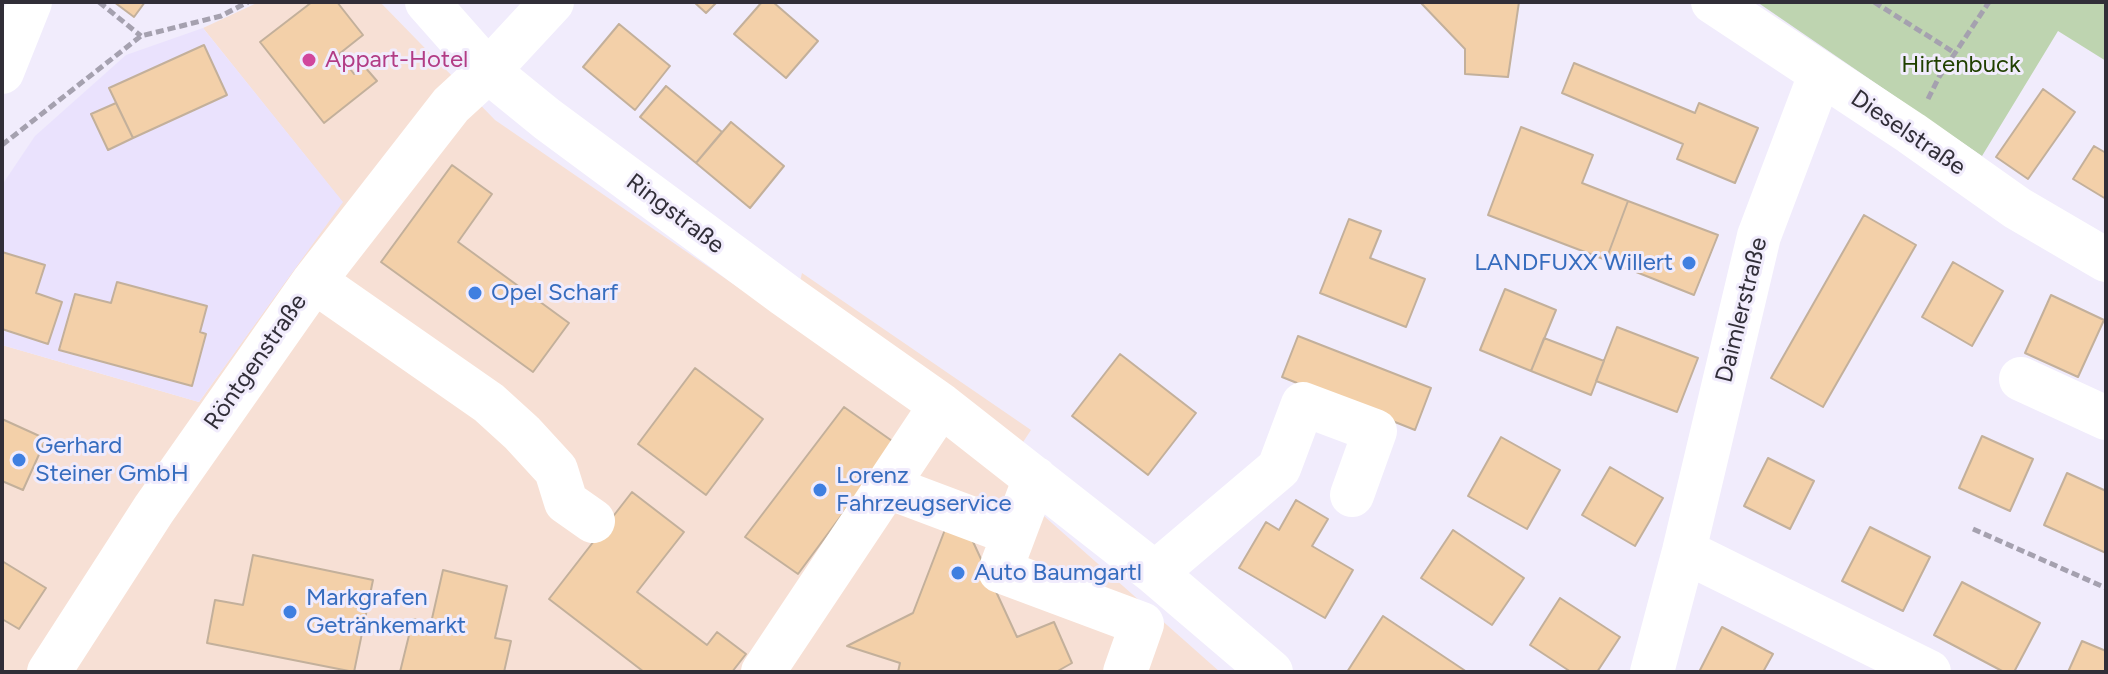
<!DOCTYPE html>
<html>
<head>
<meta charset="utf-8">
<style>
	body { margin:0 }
	#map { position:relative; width:2108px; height:674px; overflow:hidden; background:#f1ecfc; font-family:Figtree,sans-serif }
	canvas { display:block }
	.frame { position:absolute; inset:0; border:4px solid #312e38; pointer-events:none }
</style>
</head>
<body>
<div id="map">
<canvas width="2108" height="674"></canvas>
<div class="frame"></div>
</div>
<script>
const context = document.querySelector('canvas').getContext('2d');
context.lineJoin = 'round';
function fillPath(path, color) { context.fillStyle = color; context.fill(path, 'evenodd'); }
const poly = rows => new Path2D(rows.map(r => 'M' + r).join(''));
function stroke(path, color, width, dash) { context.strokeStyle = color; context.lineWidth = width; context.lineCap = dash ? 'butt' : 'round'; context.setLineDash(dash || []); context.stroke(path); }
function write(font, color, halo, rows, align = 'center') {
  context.font = font + ' Figtree,sans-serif'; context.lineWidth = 6; context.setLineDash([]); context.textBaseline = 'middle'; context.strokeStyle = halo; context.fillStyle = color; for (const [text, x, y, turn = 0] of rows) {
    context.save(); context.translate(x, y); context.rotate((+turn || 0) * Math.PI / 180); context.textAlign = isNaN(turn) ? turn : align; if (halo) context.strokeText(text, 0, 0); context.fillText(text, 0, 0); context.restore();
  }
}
fillPath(poly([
	[259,2,380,2,495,120,790,323,802,273,1031,430,1000,477,1220,672,2,672,2,345,199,402,342,202,203,28]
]), '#f7e0d5');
fillPath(poly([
	[203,28,343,202,199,402,2,345,2,185,35,136,126,55]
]), '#eae2fd');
fillPath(poly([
	[1757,2,2106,2,2106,61,2058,31,1982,156]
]), '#bed4b0');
const building = poly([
	[114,2,145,2,134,17,114,2],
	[312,2,337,2,363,35,339,54,354,74,364,66,377,81,324,123,260,42,312,2],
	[694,2,717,2,706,13,694,2],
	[762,2,773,2,818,41,786,78,734,34,762,2],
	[1519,2,1508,77,1465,74,1465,49,1421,3,1519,2],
	[619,24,670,66,635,110,583,67,619,24],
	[204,45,227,95,133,138,109,88,204,45],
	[1574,63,1695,113,1699,103,1758,128,1735,183,1677,159,1683,144,1562,93,1574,63],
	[666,86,722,132,696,163,640,117,666,86],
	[2043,89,2075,112,2028,179,1996,157,2043,89],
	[116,103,133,138,108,150,91,114,116,103],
	[731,122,784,166,750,208,696,163,731,122],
	[1521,127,1593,155,1582,183,1628,201,1606,260,1488,215,1521,127],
	[2094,146,2106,153,2106,199,2073,179,2094,146],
	[452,165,492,194,458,242,569,323,533,372,381,262,452,165],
	[1628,201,1718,235,1694,295,1606,260,1628,201],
	[1864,215,1916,245,1823,407,1771,378,1864,215],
	[1349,219,1381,231,1370,258,1425,279,1406,327,1320,293,1349,219],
	[2,252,45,265,36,293,62,302,48,344,2,329,2,252],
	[1953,262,2003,291,1972,346,1922,317,1953,262],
	[117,282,207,306,200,332,206,334,192,386,59,350,75,294,111,303,117,282],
	[1505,289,1556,310,1531,371,1480,350,1505,289],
	[2051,295,2104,320,2078,377,2025,353,2051,295],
	[1617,327,1698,358,1677,412,1596,381,1617,327],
	[1298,336,1431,388,1415,430,1282,377,1298,336],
	[1544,338,1604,361,1591,395,1531,371,1544,338],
	[1120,354,1196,413,1148,475,1072,416,1120,354],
	[695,368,763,419,706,495,638,444,695,368],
	[844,407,895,443,798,574,745,537,844,407],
	[2,419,46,439,23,490,2,481,2,419],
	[1982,436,2033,459,2010,511,1959,488,1982,436],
	[1501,437,1560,470,1527,529,1468,496,1501,437],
	[1768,458,1814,481,1790,529,1744,506,1768,458],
	[1610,467,1663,498,1635,546,1582,515,1610,467],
	[2067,473,2106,491,2106,553,2044,525,2067,473],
	[632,492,684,532,637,592,707,645,717,632,746,654,732,672,644,672,549,599,632,492],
	[1296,500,1328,519,1312,546,1353,570,1325,618,1239,568,1266,522,1279,530,1296,500],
	[946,527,969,533,1017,637,1054,622,1072,663,1056,672,898,672,900,663,847,646,913,613,946,527],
	[1870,527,1930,557,1903,611,1842,581,1870,527],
	[1453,530,1524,578,1492,625,1421,578,1453,530],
	[253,555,373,580,354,672,207,643,215,600,243,605,253,555],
	[2,561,46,588,19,629,2,619,2,561],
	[443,570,507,586,495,638,511,641,504,672,400,672,413,619,431,623,443,570],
	[1962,582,2040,623,2014,672,2004,672,1934,635,1962,582],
	[1560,598,1620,637,1597,672,1571,672,1530,645,1560,598],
	[1383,616,1467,672,1347,672,1383,616],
	[1722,627,1773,654,1763,672,1699,672,1722,627],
	[2082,641,2106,651,2106,672,2068,672,2082,641]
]);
fillPath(building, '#f3d0a9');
stroke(building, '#c3b09b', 2);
stroke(poly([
	[99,2,141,36],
	[1874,2,1955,53],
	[1928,99,1939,77,1989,2],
	[2,145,141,36,221,16,248,2],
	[1973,529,2106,588]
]), '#a5a1af', 5, [8, 4]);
stroke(poly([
	[427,2,488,71,547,119,785,295,941,405,1155,573,1271,672],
	[1713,2,1911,133,2017,208,2106,260],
	[2,72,30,2],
	[314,281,489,403,522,433,556,470,566,502,593,521],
	[2021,379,2106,418],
	[1035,478,1000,571,1142,624,1125,672],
	[888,487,1013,534],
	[1684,551,1929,672],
	[1155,573,1279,468,1303,404,1375,431,1352,495],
	[49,672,154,509,314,281,451,105,488,71,552,2],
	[763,672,941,405],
	[1652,672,1684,551,1759,236,1820,75]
]), '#fff', 44);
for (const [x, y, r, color] of [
	[309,60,8,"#d1479c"],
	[1689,263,8,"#3f7fe0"],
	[475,293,8,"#3f7fe0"],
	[19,460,8,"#3f7fe0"],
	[820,490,8,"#3f7fe0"],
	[958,573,8,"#3f7fe0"],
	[290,612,8,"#3f7fe0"]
]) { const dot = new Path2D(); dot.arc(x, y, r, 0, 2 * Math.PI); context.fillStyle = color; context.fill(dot); stroke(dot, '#f1ecfc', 3); }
write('24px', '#b23c85', '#f1ecfc', [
	["Appart-Hotel",325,60]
], 'left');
write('24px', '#204000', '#f1ecfc', [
	["Hirtenbuck",1961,65]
]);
write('24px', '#312e38', '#f1ecfc', [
	["Dieselstraße",1908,133,34],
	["Ringstraße",675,214,37],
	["Daimlerstraße",1742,310,-76],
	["Röntgenstraße",256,362,-55]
]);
write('24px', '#366cbe', '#f1ecfc', [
	["LANDFUXX Willert",1673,263,"right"],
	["Opel Scharf",491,293],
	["Gerhard",35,446],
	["Steiner GmbH",35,474],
	["Lorenz",836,476],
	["Fahrzeugservice",836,504],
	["Auto Baumgartl",974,573],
	["Markgrafen",306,598],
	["Getränkemarkt",306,626]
], 'left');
</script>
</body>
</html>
